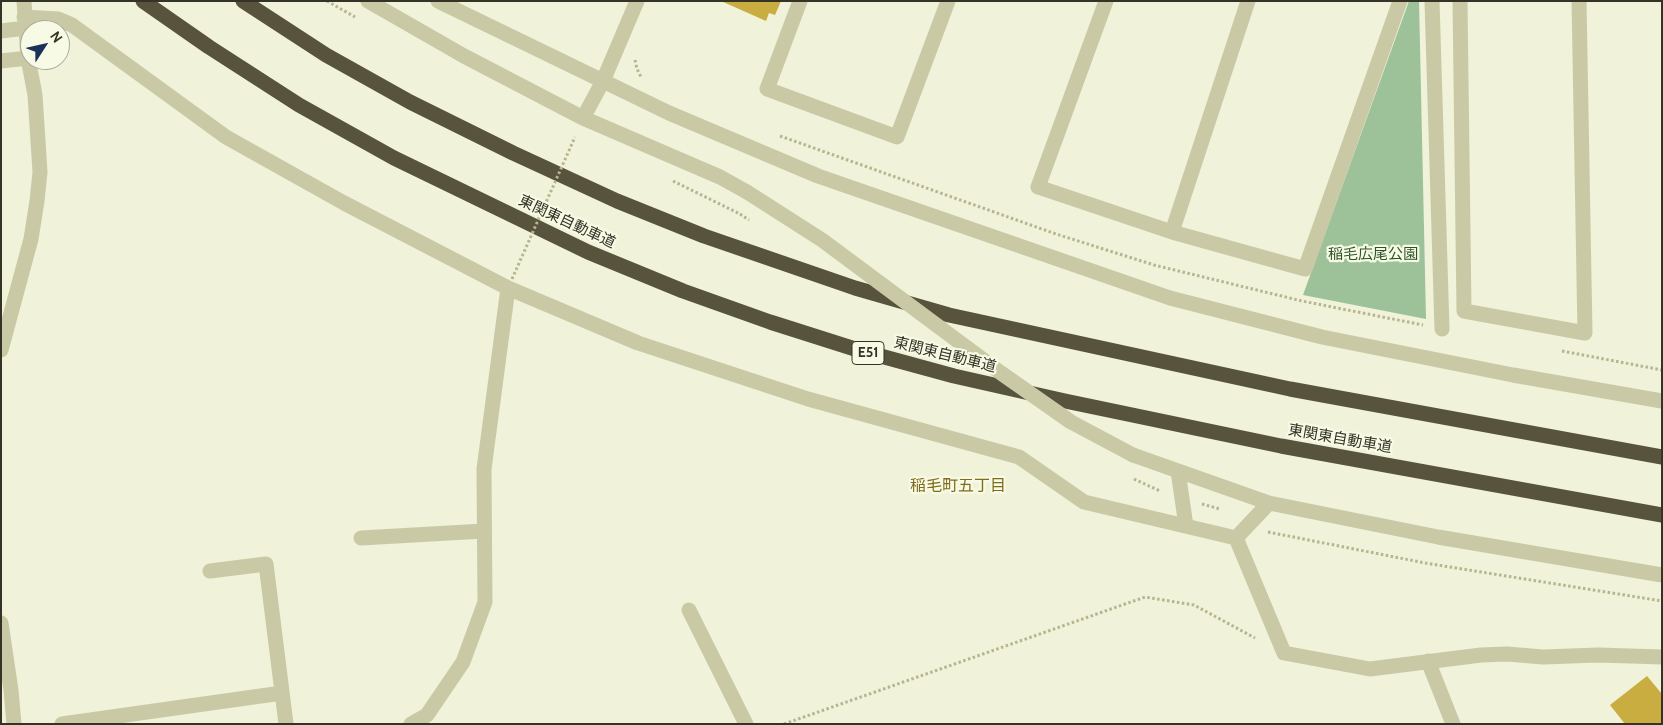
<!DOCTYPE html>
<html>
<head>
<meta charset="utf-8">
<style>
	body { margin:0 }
	#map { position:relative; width:1663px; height:725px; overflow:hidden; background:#f0f2d9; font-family:Cabin,sans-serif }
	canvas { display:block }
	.frame { position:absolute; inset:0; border:2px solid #353326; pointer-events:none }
	.north { position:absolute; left:20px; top:20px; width:50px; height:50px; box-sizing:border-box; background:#f7fae5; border:1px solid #a9aa99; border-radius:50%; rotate:55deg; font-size:14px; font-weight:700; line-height:20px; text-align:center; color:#353326 }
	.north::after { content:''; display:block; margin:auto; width:18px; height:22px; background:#1b3258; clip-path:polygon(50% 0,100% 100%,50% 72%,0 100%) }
</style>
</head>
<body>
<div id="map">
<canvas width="1663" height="725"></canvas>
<div class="frame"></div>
<div class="north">N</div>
</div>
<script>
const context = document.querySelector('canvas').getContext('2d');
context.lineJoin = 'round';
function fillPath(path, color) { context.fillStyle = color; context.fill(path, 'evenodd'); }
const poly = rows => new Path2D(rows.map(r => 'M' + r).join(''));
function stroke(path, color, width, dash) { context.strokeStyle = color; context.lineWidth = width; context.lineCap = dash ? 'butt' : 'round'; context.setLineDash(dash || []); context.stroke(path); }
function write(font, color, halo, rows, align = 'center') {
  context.font = font + ' Cabin,"Noto Sans JP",sans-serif'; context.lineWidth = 4.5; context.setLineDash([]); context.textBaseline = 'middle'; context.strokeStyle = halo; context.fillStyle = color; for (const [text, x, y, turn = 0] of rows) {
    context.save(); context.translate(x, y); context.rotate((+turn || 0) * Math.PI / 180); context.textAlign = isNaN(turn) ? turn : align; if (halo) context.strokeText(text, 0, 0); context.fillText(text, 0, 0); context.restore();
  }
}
fillPath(poly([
	[1409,1,1419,1,1426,319,1303,295]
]), '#9dc199');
fillPath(poly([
	[721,1,781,1,775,15,769,13,766,21],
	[1647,676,1662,694,1662,724,1625,724,1610,705]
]), '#c9ad40');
stroke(poly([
	[327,1,355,17],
	[635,60,637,69,641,77],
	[780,136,1056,234,1154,265,1302,301,1423,325],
	[673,181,740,214],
	[1562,351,1662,370],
	[1134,479,1160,491],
	[1202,504,1220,509],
	[1268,532,1425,563,1662,601],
	[784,724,1145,597,1194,605,1255,638]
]), '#b6b58f', 3, [2.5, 2.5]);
stroke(poly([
	[368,1,464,56,583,118,720,177,747,192],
	[438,1,669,113,818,176,1170,298,1322,337,1513,375,1662,401],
	[800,1,767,89,897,137,948,1],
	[1106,1,1038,187,1172,232,1305,269,1400,1],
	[1432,1,1442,329],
	[1460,1,1464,311,1585,333,1579,1],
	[24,17,58,19,72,25,226,137,344,203,508,288,638,343,808,399,1019,457,1084,502,1236,538,1269,503],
	[1,31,26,28],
	[1,61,28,58],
	[583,118,603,81,637,1],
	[1172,232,1248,1],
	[1,350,31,239,37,201,40,172,35,95,28,58,24,1],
	[1133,455,1269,503,1438,537,1662,575],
	[1178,471,1186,526],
	[361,538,484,531],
	[1236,538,1284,653,1370,669,1481,655,1507,654,1543,657,1598,655,1662,657],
	[210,571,266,564,286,724],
	[689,610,746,724],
	[1,623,11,690,14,724],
	[1428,661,1453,724],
	[62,724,282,693],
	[411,724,427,715,463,662,485,602,484,469,508,288]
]), '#c9caa5', 15);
stroke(poly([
	[143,1,209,47,299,105,394,158,588,252,683,291,770,322,855,349,954,376,1065,401,1281,446,1662,515],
	[243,1,326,55,410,102,513,153,617,201,704,236,855,288,949,315,1290,389,1662,457]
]), '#57533d', 15);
stroke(poly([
	[740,214,749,220],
	[512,279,575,137]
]), '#b6b58f', 3, [2.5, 2.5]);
stroke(poly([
	[747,192,822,240,1001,373,1071,422,1133,455]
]), '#c9caa5', 15);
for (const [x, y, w] of [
	[868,353,32]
]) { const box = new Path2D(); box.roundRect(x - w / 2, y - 11.5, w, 23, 4); context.fillStyle = '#f7fae5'; context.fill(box); stroke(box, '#353326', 1); }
write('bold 14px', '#353326', null, [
	["E51",868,353]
]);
write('15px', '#353326', '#f7fae5', [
	["東関東自動車道",567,222,25],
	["東関東自動車道",945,355,14],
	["東関東自動車道",1340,439,10]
]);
write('15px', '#2d5429', '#f7fae5', [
	["稲毛広尾公園",1373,255]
]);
write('16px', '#806c1c', '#f7fae5', [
	["稲毛町五丁目",958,486]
]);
</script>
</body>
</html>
